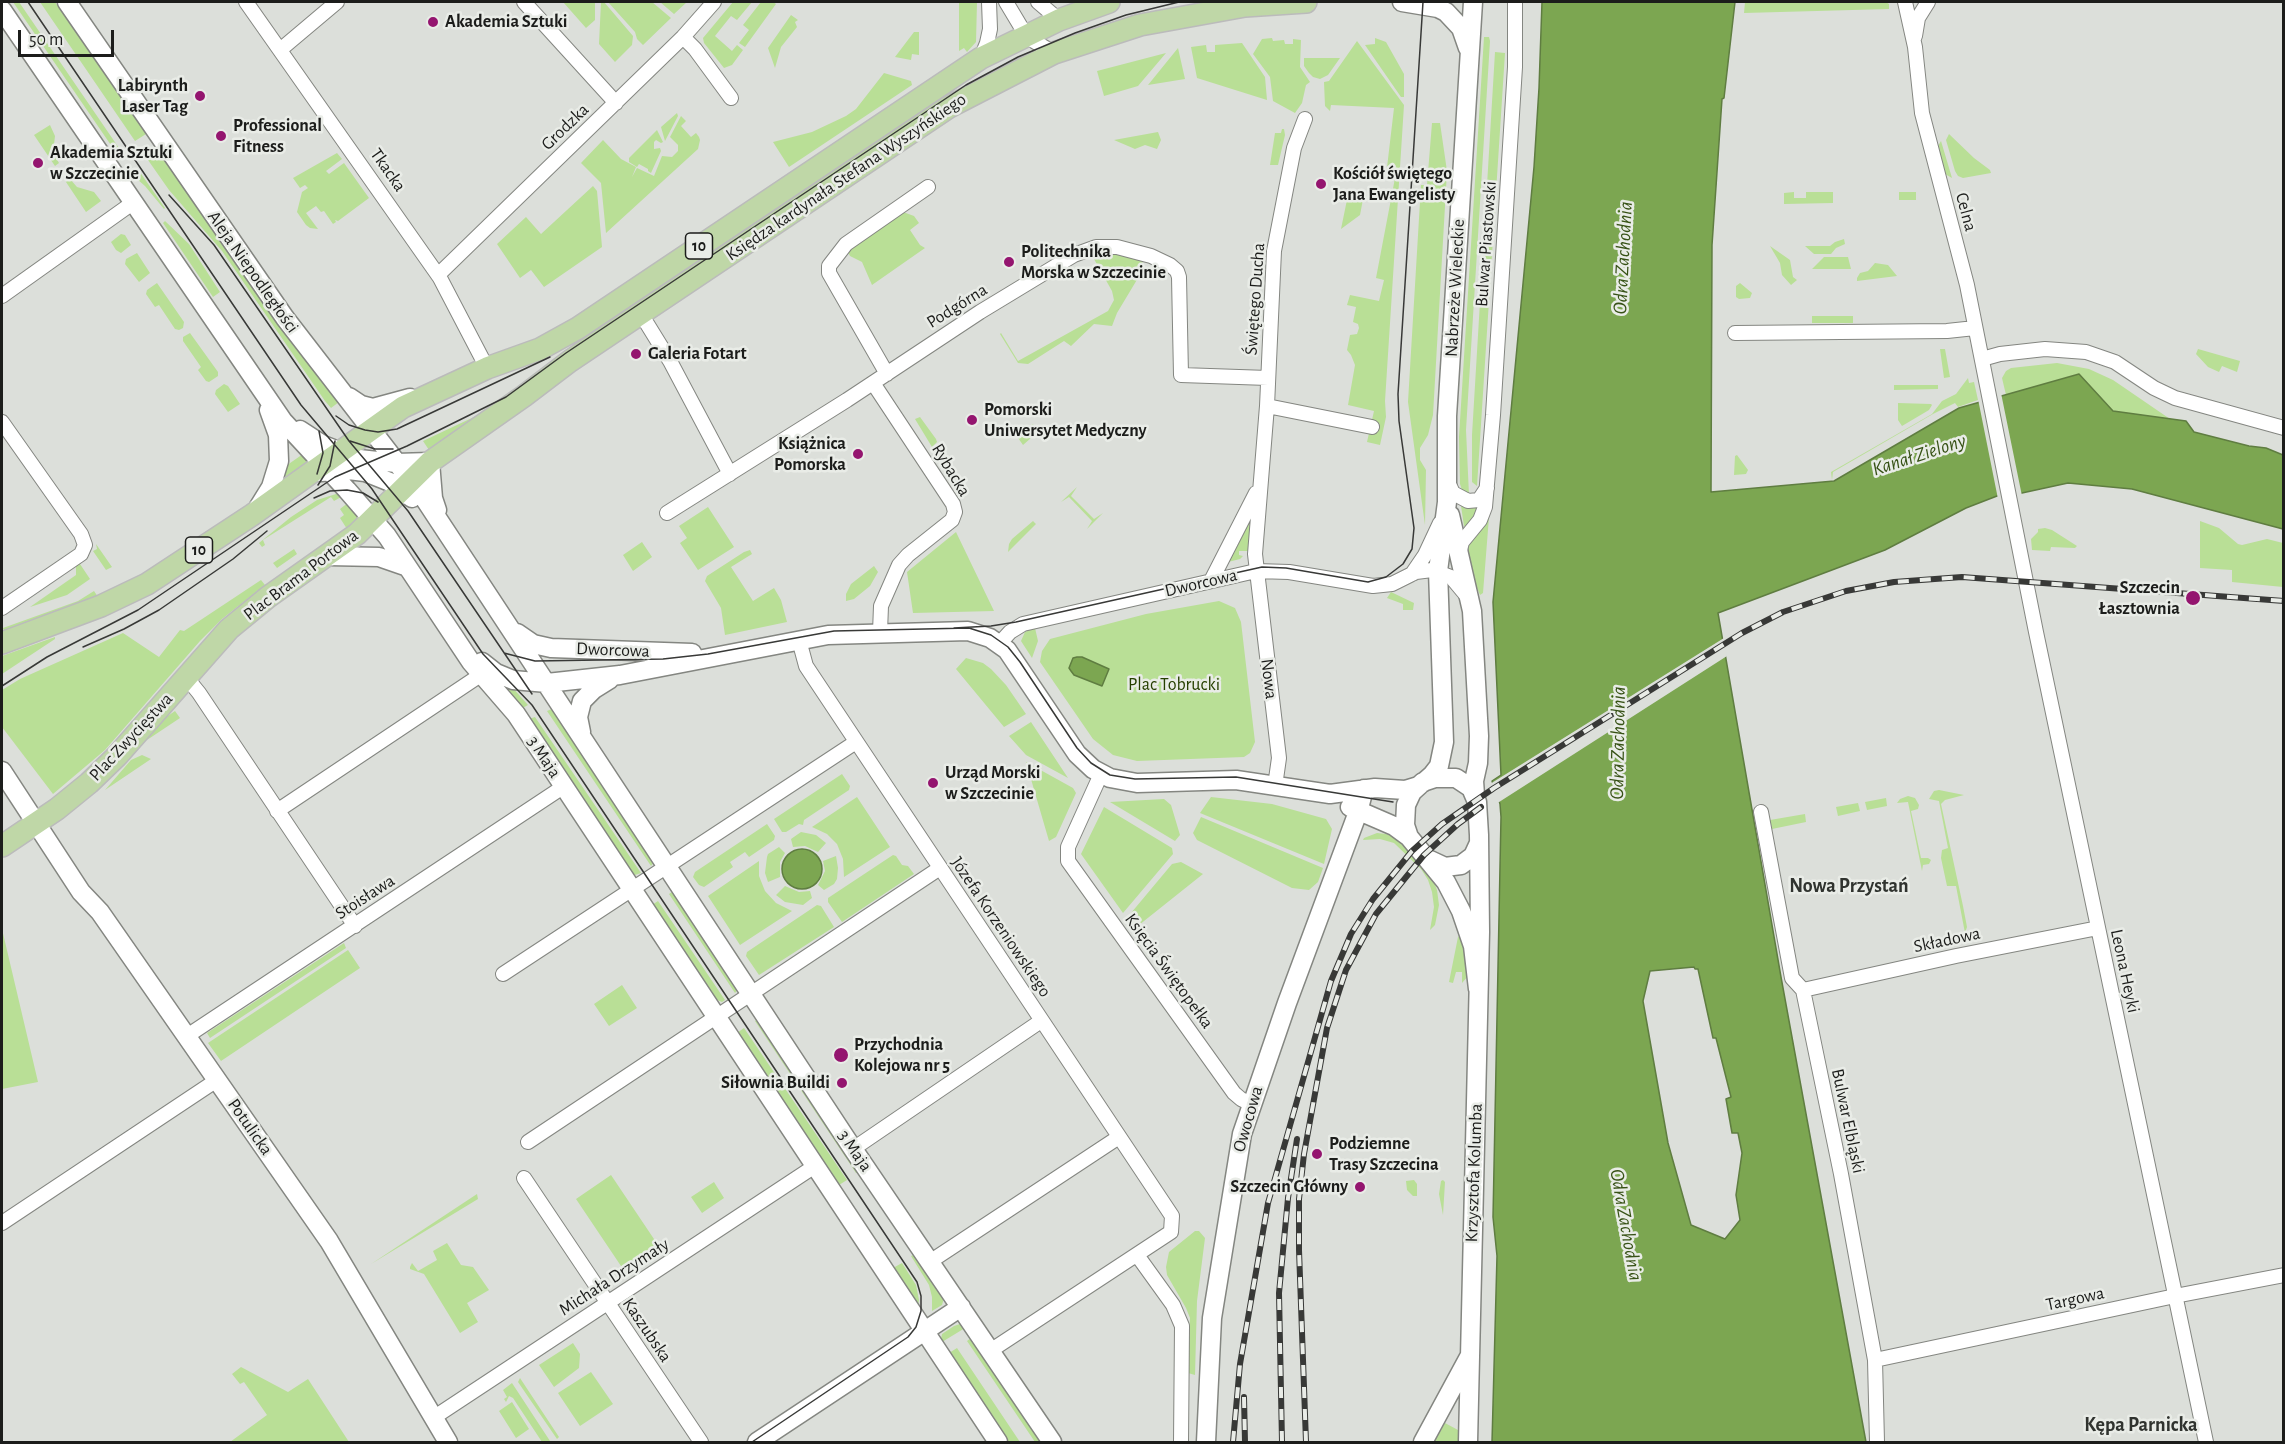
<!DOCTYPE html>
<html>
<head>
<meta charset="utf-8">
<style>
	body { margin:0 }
	#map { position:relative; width:2285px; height:1444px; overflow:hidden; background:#dcdfda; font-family:"Alegreya Sans",sans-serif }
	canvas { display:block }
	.frame { position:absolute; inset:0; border:3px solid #1c1d1b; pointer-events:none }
	.scale { position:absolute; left:18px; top:30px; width:96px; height:27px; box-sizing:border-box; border:3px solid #1c1d1b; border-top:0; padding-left:8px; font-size:18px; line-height:21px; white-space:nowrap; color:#1c1d1b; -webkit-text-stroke:4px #e9ece7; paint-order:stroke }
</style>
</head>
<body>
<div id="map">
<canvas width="2285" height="1444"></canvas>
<div class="frame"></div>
<div class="scale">50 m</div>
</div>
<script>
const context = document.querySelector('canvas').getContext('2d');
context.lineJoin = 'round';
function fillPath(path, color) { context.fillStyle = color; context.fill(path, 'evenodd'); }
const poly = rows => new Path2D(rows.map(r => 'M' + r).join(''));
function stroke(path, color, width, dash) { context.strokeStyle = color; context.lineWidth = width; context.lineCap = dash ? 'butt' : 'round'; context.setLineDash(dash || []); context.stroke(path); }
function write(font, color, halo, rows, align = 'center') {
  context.font = font + ' "Alegreya Sans",sans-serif'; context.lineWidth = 5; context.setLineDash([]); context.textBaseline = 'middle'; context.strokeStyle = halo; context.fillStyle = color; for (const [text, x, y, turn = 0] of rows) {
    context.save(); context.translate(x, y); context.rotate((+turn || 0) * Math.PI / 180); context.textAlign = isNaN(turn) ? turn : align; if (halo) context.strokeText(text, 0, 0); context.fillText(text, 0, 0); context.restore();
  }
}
fillPath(poly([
	[13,2,19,2,121,151,117,154],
	[40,2,55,2,146,134,135,141],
	[563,2,595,2,595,20,586,28],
	[601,2,604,2,633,36,632,45,615,62,599,44],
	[608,2,652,2,671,18,643,45,637,39,635,32],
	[660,2,687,2,674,14],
	[733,2,752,2,737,20,731,16,715,36,732,51,737,45,743,50,732,65,724,68,704,43,703,38],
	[761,2,773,2,776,4,745,47,739,43,749,30,743,25],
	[955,2,977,2,976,42,967,52,964,48,959,51,959,3],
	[1745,2,1886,2,1889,4,1889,9,1744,13],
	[791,15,798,20,795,22,797,27,781,47,775,68,768,48],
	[914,32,919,32,919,55,912,54,911,60,895,57],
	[1484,37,1489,37,1490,41,1466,430,1469,495,1462,490,1460,484,1459,437],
	[1272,38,1273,41,1284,40,1285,44,1293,44,1293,39,1301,40,1300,67,1310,82,1306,85,1302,103,1295,113,1273,101,1270,77,1253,54,1262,39],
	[1375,38,1386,42,1404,74,1404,97,1401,97,1365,45,1375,44],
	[1357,41,1404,105,1385,401,1386,417,1380,445,1367,442,1374,411,1348,405,1355,365,1351,355,1347,350,1350,335,1357,334,1359,328,1358,324,1353,322,1356,307,1347,305,1350,295,1379,301,1384,280,1376,278,1395,178,1386,176,1394,108,1331,105,1330,111,1325,106,1324,82,1329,81],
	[1242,43,1265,77,1267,100,1197,78,1191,47,1206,45,1207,52,1215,52,1215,45],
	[1178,48,1185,79,1148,85],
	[1495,52,1505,53,1477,486,1472,482,1472,435],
	[1166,53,1138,86,1104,96,1097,71],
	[1304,58,1340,58,1328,75,1320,79,1313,77,1309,73,1304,66],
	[884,73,911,81,912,85,789,167,773,142,812,132,846,116,856,109],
	[677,113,678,116,665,141,661,127],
	[681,116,686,121,681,126,691,137,696,133,699,137,700,140,698,149,606,233,601,183,581,163,603,140,621,159,636,167,632,177,637,168,654,176,662,156,672,157,678,151,678,145,670,137],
	[1432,123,1440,123,1447,171,1433,415,1428,435,1420,448,1420,460,1426,470,1425,525,1408,402,1421,185,1427,185],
	[50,125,55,136,53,153,59,163,55,166,34,135],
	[1282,129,1284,129,1285,135,1278,165,1270,165,1275,133,1281,133],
	[657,130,663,142,661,143,656,140,654,142,654,149,660,148,661,151,651,173,648,171,648,169,639,164,637,167,629,162,629,158],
	[1158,132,1161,140,1157,149,1145,145,1135,149,1114,140],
	[1949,134,1974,158,1990,170,1991,173,1963,178,1958,176,1955,171,1946,140],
	[1941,141,1952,178,1945,174,1938,146],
	[159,152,278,324,339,402,331,408,325,401,222,251,169,190,148,160],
	[337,153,342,159,326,171,329,174,344,163,369,198,338,221,335,220,336,222,333,224,324,211,321,212,316,206,306,213,318,229,310,228,306,225,297,212,302,192,308,188,305,185,300,188,293,178],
	[137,168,165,208,164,209,145,186,130,173],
	[70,179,77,187,94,192,101,201,86,212,66,182],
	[593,186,597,191,602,247,544,287,531,270,520,278,497,244,526,217,541,234],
	[1349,190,1364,194,1360,215,1341,229],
	[1794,192,1794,198,1806,198,1806,192,1833,192,1833,203,1784,204,1784,193],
	[1899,192,1916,192,1916,200,1899,200],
	[903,212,914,216,919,223,910,230,920,245,925,248,872,285,862,262,850,256,847,250],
	[165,221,189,244,220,292,213,297,163,223],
	[121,234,125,235,131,245,121,253,116,250,111,242],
	[1844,239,1845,244,1836,248,1831,254,1814,254,1805,246,1830,246,1835,242],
	[1770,246,1790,260,1793,277,1797,280,1791,285,1782,275,1780,263],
	[137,253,150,273,139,282,125,264,126,259],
	[1103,254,1117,254,1143,261,1138,278,1117,313,1112,326,1094,324,1071,346,1064,341,1028,364,1018,363,1000,334,1001,333,1018,361,1108,311,1114,300,1112,291,1094,259],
	[1824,257,1848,257,1851,269,1812,269],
	[1875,263,1888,265,1897,276,1857,281,1857,278,1860,273,1868,271],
	[157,283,184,322,183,328,179,330,175,329,159,305,155,307,146,294,147,290],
	[1740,283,1752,293,1750,298,1739,299,1736,297,1736,286],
	[1812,316,1853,316,1853,323,1812,323],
	[190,333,218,372,218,376,209,382,206,381,198,370,201,367,183,341,183,337],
	[1940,349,1945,349,1950,377,1944,378],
	[2198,349,2240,361,2237,372,2222,366,2219,372,2208,367,2196,354],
	[2057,363,2089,369,2113,380,2170,419,2113,411,2078,374,2006,395,2002,378,2006,371,2011,368],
	[1968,378,1969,383,1974,382,1978,400,1958,407,1955,403,1933,414,1833,472,1832,480,1831,472,1932,414,1942,401,1956,394],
	[224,384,228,386,240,404,228,412,215,394,216,390],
	[1894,385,1938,385,1938,389,1894,390],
	[1898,403,1931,404,1932,405,1929,410,1902,426,1898,420],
	[493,408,451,438,429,450,423,441],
	[920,417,936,439,937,442,932,447,915,419],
	[1033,424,1039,431,1023,445,1016,435],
	[303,454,311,463,281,485,283,468],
	[1737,455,1748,470,1746,474,1734,475,1735,456],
	[1077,487,1071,496,1094,519,1103,513,1087,529,1092,521,1069,497,1061,502],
	[336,494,343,496,334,501,331,497,263,540,265,545,262,547,259,543,291,517,317,500],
	[349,502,360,517,347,529,340,518,344,515,340,509],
	[1463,504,1478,507,1479,513,1466,527,1464,526,1461,506],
	[708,507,734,547,698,570,680,543,687,538,679,526],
	[1489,517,1483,593,1480,595,1470,571,1466,547],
	[1033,521,1036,524,1008,552,1009,544,1012,539],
	[2200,521,2219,528,2238,544,2242,545,2267,539,2283,543,2283,587,2232,582,2232,570,2200,568],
	[1248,522,1250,523,1248,551,1239,551,1239,555,1243,556,1240,559,1228,562],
	[2045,528,2052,530,2077,546,2075,548,2051,547,2050,551,2032,550,2031,539,2038,532,2038,529],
	[956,532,994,611,913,613,907,572],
	[642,542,652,557,633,571,623,555],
	[96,544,112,567,106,570,93,551,97,549],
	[294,549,297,554,277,568,273,563],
	[750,550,752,554,731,567,753,601,774,588,781,600,787,622,725,635,721,608,705,581,707,576,744,552],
	[78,561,90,579,67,595,30,607,76,575,76,563],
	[874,566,878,572,870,586,854,599,846,601,846,594,851,584],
	[261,580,265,585,222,619,200,641,105,750,53,794,2,727,2,690,20,679,123,633,159,657,180,630,184,631],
	[94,591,100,600,5,633,3,628,78,601],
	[1391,592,1414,603,1413,610,1403,610,1403,604,1387,598],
	[1219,601,1235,608,1241,622,1255,742,1250,753,1244,757,1137,761,1113,755,1093,739,1040,662,1042,651,1050,639,1146,614],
	[1035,628,1038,641,1032,658,1021,641,1025,632],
	[55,637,55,639,2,674,2,656],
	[966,658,983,663,991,669,1006,685,1026,714,1004,727,956,669],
	[497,680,512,687,528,705,521,709],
	[554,708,654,862,651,866,547,711],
	[175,711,180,718,147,740,162,720],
	[535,717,641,873,635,875,632,873,529,719],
	[1031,722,1068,778,1026,755,1009,736],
	[142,755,151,759,105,790,131,760],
	[1026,762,1073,788,1076,793,1056,837,1049,841],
	[842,774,850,786,849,790,804,820,803,825,799,824,786,832,782,832,774,819],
	[1939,790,1964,795,1945,800,1941,804,1963,906,1967,927,1965,933,1956,886,1947,886,1941,858,1942,850,1948,848,1939,801,1929,799,1934,791],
	[1908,796,1915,798,1919,805,1918,809,1911,811,1921,858,1928,858,1931,860,1929,864,1923,865,1922,871,1908,802,1897,803,1900,799],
	[857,797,890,847,844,877,843,859,837,844,827,834,812,827],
	[1211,797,1272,804,1326,819,1332,829,1324,864,1200,813],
	[1886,798,1887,806,1867,810,1865,802],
	[1164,799,1171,805,1180,835,1175,841,1110,802],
	[1858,803,1860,811,1838,816,1836,807],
	[1104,807,1172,848,1173,854,1123,913,1081,854],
	[1805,814,1806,822,1772,829,1770,820],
	[1201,817,1323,868,1318,882,1309,890,1292,888,1197,840,1193,833],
	[767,824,775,836,774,840,749,857,745,852,730,862,733,867,704,887,699,885,693,877,695,872],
	[801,832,816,835,826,843,818,852,805,846,793,847,791,839],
	[1377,833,1386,834,1396,838,1432,877,1437,890,1439,905,1435,925,1430,930,1434,907,1432,892,1428,880,1421,869,1394,843,1380,839,1363,840,1364,838],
	[779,847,785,853,780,862,780,877,768,882,765,873,767,857,768,854],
	[893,855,896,856,902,865,908,866,914,874,842,922,828,902,828,898],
	[836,856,838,868,837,879,834,884,824,890,818,885,825,871,823,861],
	[759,861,759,876,765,891,776,903,792,911,740,945,708,896],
	[1181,862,1203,874,1134,929,1126,919,1172,864],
	[785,886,799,892,810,891,812,898,803,905,785,902,776,895],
	[675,890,739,988,735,993,669,894],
	[658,901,725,1000,722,1002,715,999,652,905],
	[817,905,821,906,834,927,759,975,746,956,747,952],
	[2,929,38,1082,2,1089],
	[1461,935,1469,975,1462,983,1462,972,1456,972,1453,983,1449,982,1458,937],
	[344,943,346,948,210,1038,207,1033],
	[348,950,360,968,221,1061,208,1043],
	[622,985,637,1008,609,1026,594,1004],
	[759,1018,860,1170,856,1173,755,1021],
	[744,1028,847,1180,839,1185,737,1033],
	[611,1175,658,1245,623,1269,576,1199],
	[1414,1180,1417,1184,1417,1196,1413,1196,1407,1190,1406,1181],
	[1443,1180,1445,1182,1443,1215,1439,1194,1441,1181],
	[714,1182,724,1198,702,1213,691,1197],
	[477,1194,478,1199,371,1264],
	[1195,1231,1199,1231,1205,1238,1197,1301,1195,1375,1188,1373,1190,1318,1186,1308,1167,1275,1166,1267,1169,1252],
	[447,1243,461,1265,473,1267,489,1290,467,1303,478,1322,460,1333,424,1274,410,1269,410,1267,412,1263,418,1271,437,1260,433,1251],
	[916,1254,944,1298,942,1305,932,1311,932,1297,929,1285,911,1256],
	[902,1263,916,1285,919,1300,918,1306,893,1268],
	[960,1324,965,1328,942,1342,941,1339,942,1334,954,1326],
	[971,1338,1040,1442,1035,1442,967,1341],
	[573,1343,580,1354,579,1368,554,1387,539,1365],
	[957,1348,1020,1442,1009,1442,949,1353],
	[241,1367,288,1392,308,1379,349,1442,230,1442,267,1415,244,1382,240,1384,232,1374],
	[591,1372,613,1404,580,1426,558,1393],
	[520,1378,559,1437,557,1439,518,1382],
	[512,1383,550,1441,550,1442,542,1442,513,1398,509,1396,506,1402,504,1399,507,1397,503,1390],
	[512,1402,529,1429,516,1438,499,1411],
	[1445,1423,1458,1430,1458,1442,1434,1442]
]), '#b9df96');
const water = poly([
	[1542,2,1735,2,1724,98,1722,99,1712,245,1711,492,1834,481,1959,408,2079,374,2113,411,2186,421,2194,432,2249,446,2266,448,2283,455,2283,529,2132,489,2068,483,2022,493,1997,496,1966,508,1885,550,1718,613,1781,977,1866,1442,1492,1442,1497,1256,1493,1217,1501,817,1500,804,1492,781,1501,775,1493,602,1534,167,1539,88,1542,2],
	[1694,967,1695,969,1698,969,1713,1038,1716,1038,1731,1097,1726,1099,1732,1133,1738,1133,1742,1153,1736,1195,1740,1220,1725,1239,1691,1225,1668,1143,1643,1001,1650,971,1694,967],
	[1077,657,1082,657,1109,669,1102,686,1074,675,1071,671,1069,668,1073,658,1077,657],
	'782 869a20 20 0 1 1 40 0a20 20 0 1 1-40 0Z'
]);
fillPath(water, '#7ca651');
stroke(water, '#5f7d41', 1.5);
fillPath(poly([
	[2001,393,2022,496,1998,499,1978,399],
	[1724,638,1727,656,1496,804,1490,784]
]), '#dcdfda');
const street = poly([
	[246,2,440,278,487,368],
	[524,2,616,103],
	[1006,2,1027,37,1054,53],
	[1038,2,1059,20],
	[1905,2,1915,47,1922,113,1967,285,2036,632,2206,1442],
	[1915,36,1918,18,1928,2],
	[683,37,695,49,731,98],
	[280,50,337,2],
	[981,58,987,43,990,29,989,2],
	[438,275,683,37,714,2],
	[2,296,134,202],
	[641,314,670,361,730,474],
	[1735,333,1947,331,1975,328],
	[1982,359,2000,354,2045,349,2086,352,2115,362,2154,388,2175,398,2284,428],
	[887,374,829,273,829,266,846,244,928,187],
	[873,383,953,504,955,512,952,520,908,555,899,565,881,606,880,632],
	[1267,406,1372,427],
	[2,422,81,534,85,545,81,554,2,608],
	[1447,480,1453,493,1468,501,1479,500,1487,488],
	[667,513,847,400,980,312,1074,255,1096,247,1117,247,1151,256,1170,265,1177,271,1179,277,1181,375,1268,378],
	[1459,554,1462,542,1480,520,1485,507,1493,415,1515,67,1515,2],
	[1412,574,1425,555,1440,523],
	[1211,581,1256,493],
	[799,640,806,666,1172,1216,1171,1232,990,1351],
	[999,644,1010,632,1023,624,1256,571,1289,572,1373,586,1392,584,1416,572,1432,570,1451,577,1466,595],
	[186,677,199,693,355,926],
	[1101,774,1068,847,1068,861,1234,1093,1241,1099,1251,1104],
	[1275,786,1279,758,1255,554,1267,406,1274,251,1294,148,1305,119],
	[277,811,482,674],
	[1761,812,1792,978,1803,990,1841,1174,1875,1360,1877,1442],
	[503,974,856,742],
	[1803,990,1956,956,2098,928],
	[187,1036,563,787],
	[528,1142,940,868],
	[853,1149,1041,1021],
	[524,1178,701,1442],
	[2,1223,217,1080],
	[1137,1255,1173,1305,1182,1326,1181,1442],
	[931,1261,1119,1137],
	[1875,1360,2175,1296,2284,1275],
	[433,1418,815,1166]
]);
const secondary = poly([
	[67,2,285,318,424,498,853,1149,1052,1442],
	[1402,2,1438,8,1446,12,1461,28,1468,48],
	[2,10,283,421,347,490,387,536,471,662,516,714,998,1442],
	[349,397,361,405,373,408,410,398],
	[300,430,323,445,359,459,396,463,430,462,433,498,437,510],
	[321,472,348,470,365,472,390,482,412,498],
	[258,508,271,487,279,461,278,435,269,410],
	[1450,515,1472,611,1479,736,1478,763,1474,781,1475,795],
	[328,556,379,557,405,566],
	[517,633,533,644,551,648,692,653],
	[482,662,496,673,513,680,547,683,620,675,828,635,968,631,990,638,1007,650,1077,754,1093,769,1110,778,1137,783,1236,780,1330,794,1375,788,1405,790,1418,786],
	[581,732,578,717,582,701,594,689,610,679],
	[2,771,81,892,100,912,329,1241,448,1442],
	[1424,782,1432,775,1439,766,1444,742,1438,571,1447,502,1447,416,1473,2],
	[1350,807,1394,826,1409,837],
	[1430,860,1445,867,1461,865,1473,856,1479,843],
	[757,1442,961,1307],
	[1206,1442,1212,1318,1242,1134,1287,1003,1358,812,1364,789],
	[1423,1442,1469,1357],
	[1468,1442,1480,932,1479,835,1477,802,1471,788,1456,778,1435,778,1423,782,1412,792,1406,805,1405,825,1409,837,1446,882,1461,911,1473,946,1478,989]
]);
const primary = poly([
	[2,643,101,606,147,584,252,515,403,407,487,368,540,349,578,328,981,58,1059,20,1109,2],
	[2,846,57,809,89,783,117,756,229,629,268,597,357,534,430,462,524,396,570,361,949,107,1054,53,1140,25,1245,6,1306,2]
]);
stroke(street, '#848681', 16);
stroke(secondary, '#848681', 21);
stroke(primary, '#bbb', 24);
stroke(street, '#fff', 14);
stroke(secondary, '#fff', 18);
stroke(primary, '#bfd7a7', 21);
stroke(poly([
	[28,2,301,405,372,489,483,654,532,705,917,1282,921,1296,921,1311,916,1327,908,1337,752,1442],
	[169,195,214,245,349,441,408,511,532,694],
	[336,416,349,425,365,430,378,432,397,429,550,357],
	[350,441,375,449,393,449],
	[317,474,323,453,319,431],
	[318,485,330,466,335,441],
	[314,498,330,491,347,490,363,493,378,502],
	[954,628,991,626,1016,622,1262,567,1286,568,1368,582,1386,577,1403,564,1412,549,1414,528,1399,421,1398,394,1423,2],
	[83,647,124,629,159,610,233,559,267,531],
	[504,653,535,661,663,659,708,654,834,631,969,628,991,635,1008,647,1020,662,1077,748,1091,763,1110,775,1135,779,1236,777,1393,802],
	[2,686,47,657,138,610,335,477,407,446,506,397,566,353,966,85,1018,57,1075,33,1126,15,1179,2]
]), '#383937', 1.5);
const rail = poly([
	[1244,1397,1245,1442],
	[1233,1442,1240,1364,1268,1203,1331,981,1351,934,1373,899,1412,851,1442,824,1494,788,1742,633,1783,612,1846,591,1894,582,1962,577,2284,601],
	[1282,1442,1279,1293,1288,1198,1297,1139],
	[1306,1442,1299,1250,1299,1199,1304,1154,1327,1028,1346,970,1376,914,1424,855,1458,824,1481,807]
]);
stroke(rail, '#383937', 6);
stroke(rail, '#e9ece7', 4, [11]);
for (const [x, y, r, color] of [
	[433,22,6,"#94156f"],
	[200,96,6,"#94156f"],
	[221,136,6,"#94156f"],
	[38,163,6,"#94156f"],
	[1321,184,6,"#94156f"],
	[1009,262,6,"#94156f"],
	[636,354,6,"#94156f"],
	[972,420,6,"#94156f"],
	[858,454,6,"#94156f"],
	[2193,598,8,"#94156f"],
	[933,783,6,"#94156f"],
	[841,1055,8,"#94156f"],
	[842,1083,6,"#94156f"],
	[1317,1154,6,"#94156f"],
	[1360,1187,6,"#94156f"]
]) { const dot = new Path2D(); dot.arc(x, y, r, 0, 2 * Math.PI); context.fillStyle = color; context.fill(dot); stroke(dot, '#e9ece7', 2); }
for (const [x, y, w] of [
	[699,246,27],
	[199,550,27]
]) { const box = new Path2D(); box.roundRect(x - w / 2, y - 13, w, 26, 4.5); context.fillStyle = '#e9ece7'; context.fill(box); stroke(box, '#1c1d1b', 1.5); }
write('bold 16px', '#1c1d1b', null, [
	["10",699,246],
	["10",199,550]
]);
write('bold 18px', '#1c1d1b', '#e9ece7', [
	["Akademia Sztuki",445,22],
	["Labirynth",188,86,"right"],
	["Laser Tag",188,107,"right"],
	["Professional",233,126],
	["Fitness",233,147],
	["Akademia Sztuki",50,153],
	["w Szczecinie",50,174],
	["Kościół świętego",1333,174],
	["Jana Ewangelisty",1333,195],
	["Politechnika",1021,252],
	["Morska w Szczecinie",1021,273],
	["Galeria Fotart",648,354],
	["Pomorski",984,410],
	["Uniwersytet Medyczny",984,431],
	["Książnica",846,444,"right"],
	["Pomorska",846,465,"right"],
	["Szczecin",2180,588,"right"],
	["Łasztownia",2180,609,"right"],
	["Urząd Morski",945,773],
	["w Szczecinie",945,794],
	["Przychodnia",854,1045],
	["Kolejowa nr 5",854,1066],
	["Siłownia Buildi",830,1083,"right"],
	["Podziemne",1329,1144],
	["Trasy Szczecina",1329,1165],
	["Szczecin Główny",1348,1187,"right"]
], 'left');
write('18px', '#1c1d1b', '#e9ece7', [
	["Grodzka",565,127,-44],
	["Tkacka",388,170,55],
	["Księdza kardynała Stefana Wyszyńskiego",846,177,-34],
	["Celna",1966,212,75],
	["Bulwar Piastowski",1486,244,-86],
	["Aleja Niepodległości",253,272,55],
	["Nabrzeże Wieleckie",1455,288,-87],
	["Świętego Ducha",1255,299,-86],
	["Podgórna",957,306,-32],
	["Rybacka",951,470,59],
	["Plac Brama Portowa",301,575,-37],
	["Dworcowa",1201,583,-13],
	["Dworcowa",613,650,2],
	["Nowa",1269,679,83],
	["Plac Zwycięstwa",131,737,-47],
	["3 Maja",544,757,57],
	["Stoisława",365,897,-33],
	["Józefa Korzeniowskiego",1001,927,56],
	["Składowa",1947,940,-12],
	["Księcia Świętopełka",1169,971,54],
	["Leona Heyki",2125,971,78],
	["Owocowa",1248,1119,-74],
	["Bulwar Elbląski",1848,1121,78],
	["Potulicka",250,1127,55],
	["3 Maja",855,1151,56],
	["Krzysztofa Kolumba",1474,1173,-88],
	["Michała Drzymały",614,1277,-33],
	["Targowa",2075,1299,-12],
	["Kaszubska",647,1330,56]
]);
write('18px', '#264000', '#e9ece7', [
	["Plac Tobrucki",1174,685]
]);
write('italic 20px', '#375216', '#e9ece7', [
	["Odra Zachodnia",1623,258,-87],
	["Kanał Zielony",1919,455,-18],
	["Odra Zachodnia",1618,743,-89],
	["Odra Zachodnia",1626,1225,80]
]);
write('bold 20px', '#30332f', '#e9ece7', [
	["Nowa Przystań",1849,886],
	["Kępa Parnicka",2141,1425]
]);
</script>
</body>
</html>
